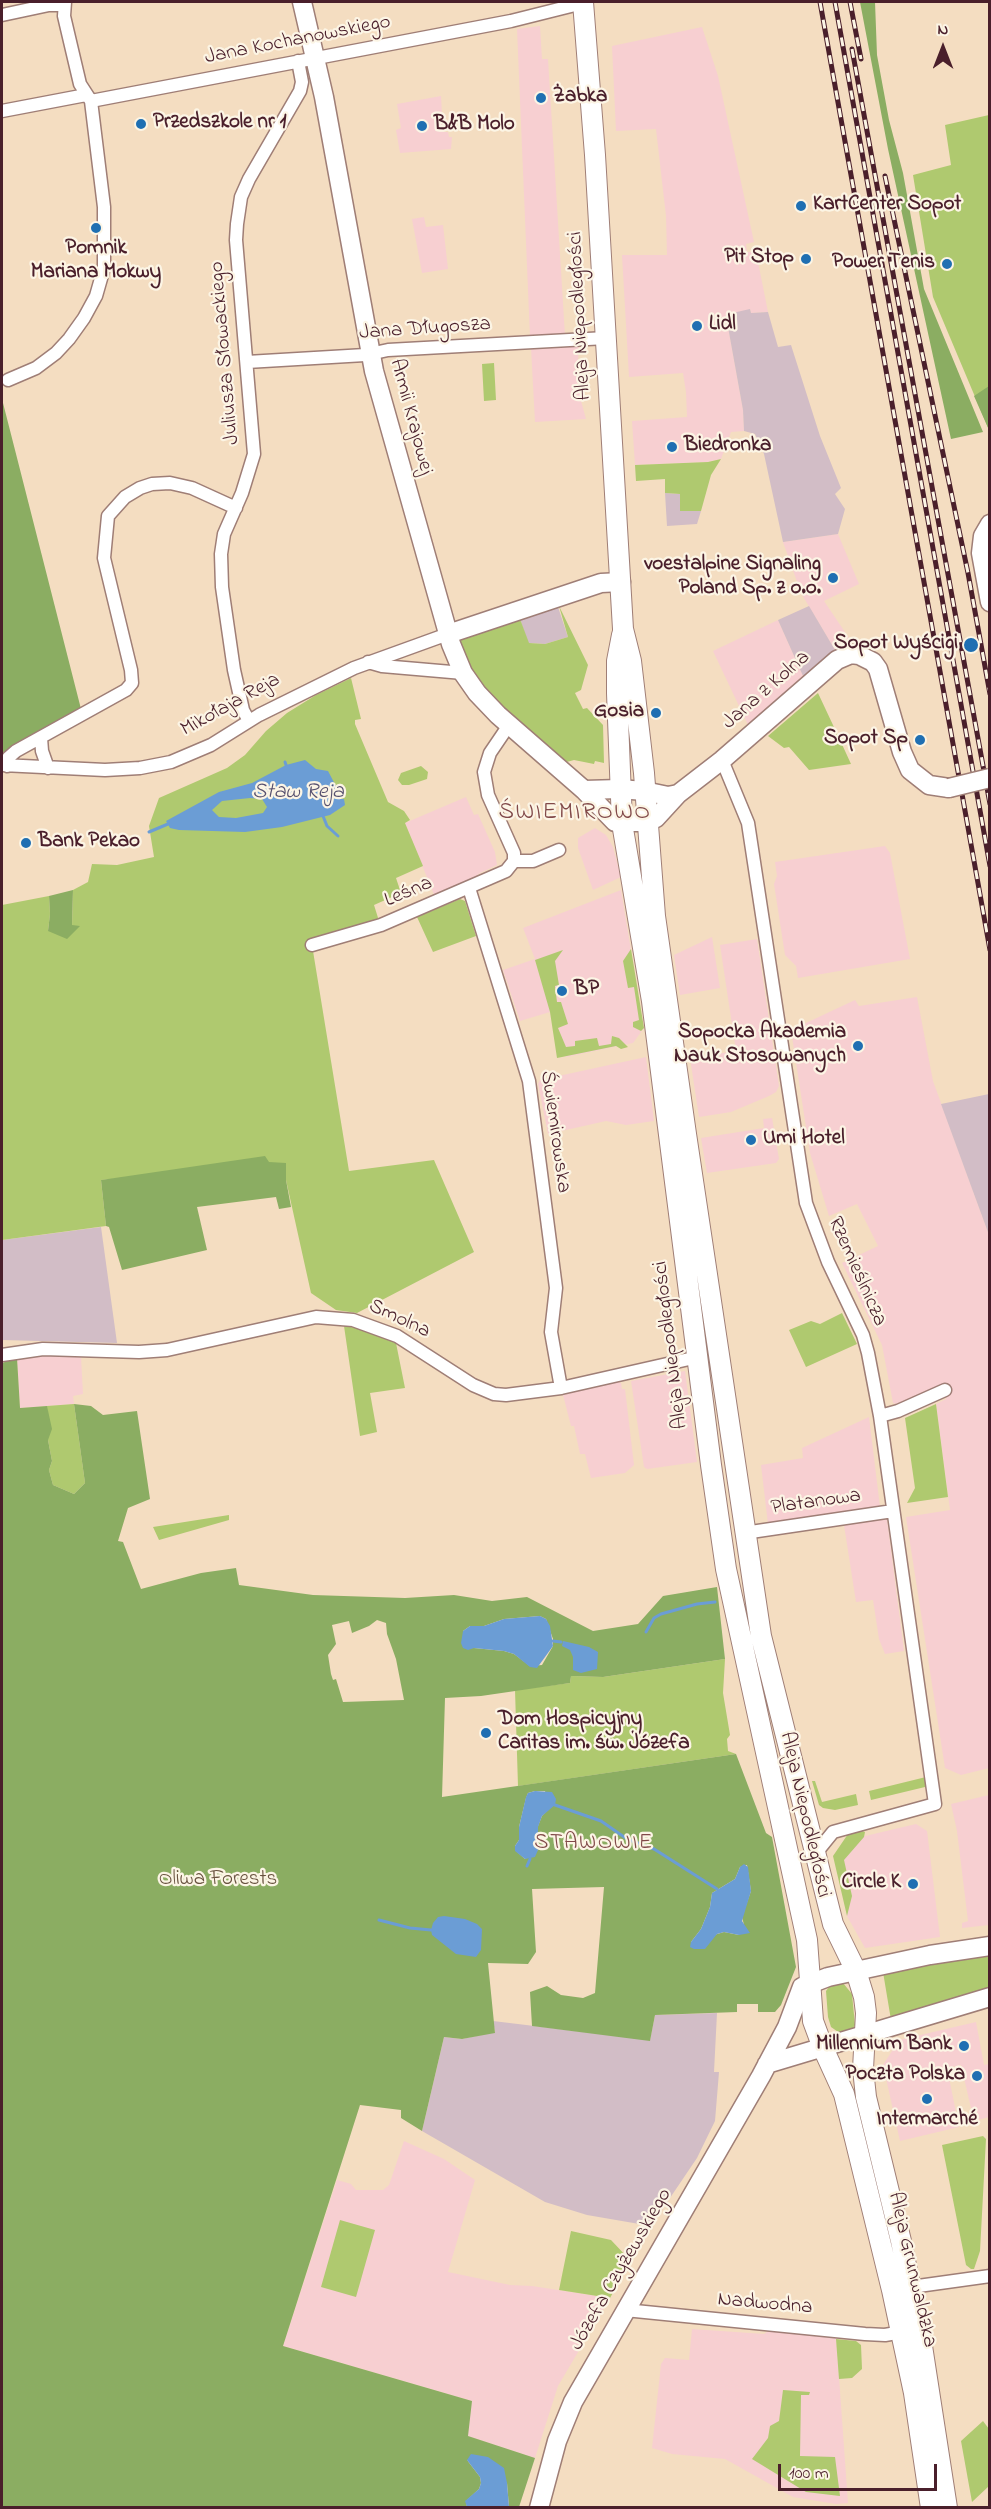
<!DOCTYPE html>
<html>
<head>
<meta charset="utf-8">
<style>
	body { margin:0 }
	#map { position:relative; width:991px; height:2509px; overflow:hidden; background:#f4ddc1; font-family:"Indie Flower",sans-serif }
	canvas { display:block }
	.frame { position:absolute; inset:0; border:3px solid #4a1f2b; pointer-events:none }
	.north { position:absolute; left:913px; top:18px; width:60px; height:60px; -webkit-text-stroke:4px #fcf5e5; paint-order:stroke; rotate:0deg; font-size:16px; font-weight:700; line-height:24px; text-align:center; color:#4a1f2b }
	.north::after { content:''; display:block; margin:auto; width:21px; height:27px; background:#4a1f2b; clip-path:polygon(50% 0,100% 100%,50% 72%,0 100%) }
	.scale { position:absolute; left:778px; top:2464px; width:159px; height:27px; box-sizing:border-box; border:3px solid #4a1f2b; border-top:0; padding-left:8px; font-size:18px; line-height:21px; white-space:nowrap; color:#4a1f2b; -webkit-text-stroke:4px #fcf5e5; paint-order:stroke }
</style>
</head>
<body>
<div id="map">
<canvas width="991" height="2509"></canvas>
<div class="frame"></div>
<div class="north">N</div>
<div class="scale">100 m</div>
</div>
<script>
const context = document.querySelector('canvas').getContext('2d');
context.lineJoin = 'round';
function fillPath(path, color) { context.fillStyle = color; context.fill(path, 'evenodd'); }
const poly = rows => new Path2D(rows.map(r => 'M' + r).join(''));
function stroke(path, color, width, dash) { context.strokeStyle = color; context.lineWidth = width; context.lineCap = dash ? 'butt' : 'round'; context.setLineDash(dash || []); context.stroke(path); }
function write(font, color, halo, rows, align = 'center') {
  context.font = font + ' "Indie Flower",sans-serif'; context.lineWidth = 4.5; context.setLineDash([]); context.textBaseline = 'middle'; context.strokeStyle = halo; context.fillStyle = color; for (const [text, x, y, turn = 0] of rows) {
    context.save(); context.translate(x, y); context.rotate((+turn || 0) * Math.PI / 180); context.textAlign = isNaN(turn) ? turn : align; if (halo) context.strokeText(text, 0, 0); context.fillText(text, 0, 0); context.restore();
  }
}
fillPath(poly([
	[540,26,542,59,548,59,565,336,530,337,517,29],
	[702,27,718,76,754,242,746,244,747,252,756,252,768,312,751,313,750,309,728,327,743,410,744,431,731,432,721,459,708,462,635,465,632,421,687,417,686,392,683,373,629,377,622,255,667,255,666,216,656,129,616,131,612,46],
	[441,96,443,132,448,132,449,137,452,137,451,149,400,153,396,130,401,128,397,104],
	[424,217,426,227,443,225,448,269,422,273,412,219],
	[579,345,578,362,581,401,586,419,535,422,531,348],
	[838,534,859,584,824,601,849,638,835,650,801,593,783,542],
	[778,620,803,676,748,725,713,651],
	[466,797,474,815,478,814,495,852,497,865,480,873,464,885,435,897,405,823],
	[595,828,606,835,613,847,621,877,593,890,578,848,578,838],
	[885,846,890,853,910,959,798,978,796,966,785,955,774,884,777,876,775,862],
	[621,890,644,1028,633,1043,566,1057,550,1012,520,1021,503,970,535,959,523,928],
	[712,937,720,988,680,995,674,955],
	[757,939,779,1086,776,1092,769,1096,731,1112,699,1117,690,1058,736,1051,720,945],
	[917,997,933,1081,989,1235,989,1768,961,1775,945,1768,906,1517,950,1510,936,1404,946,1399,944,1383,896,1404,893,1403,882,1345,842,1263,878,1246,857,1204,829,1216,810,1153,791,1030,855,1000,859,1006],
	[646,1057,654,1121,626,1125,606,1121,548,1134,538,1084,540,1080],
	[772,1118,779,1159,776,1163,707,1173,701,1138,764,1128,763,1119],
	[62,1355,81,1357,83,1394,73,1396,74,1404,20,1408,17,1358],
	[685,1371,697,1462,647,1469,644,1467,631,1381],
	[615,1381,621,1383,622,1389,625,1389,634,1465,625,1473,591,1478,585,1454,580,1454,574,1426,571,1426,563,1395],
	[869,1417,880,1507,768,1524,761,1465,803,1458,802,1448],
	[887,1519,904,1651,885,1654,879,1639,873,1600,856,1602,844,1525],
	[989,1795,989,1925,962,1928,962,1923,968,1921,957,1831,951,1804],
	[916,1824,927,1831,940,1937,865,1948,847,1916,834,1858,844,1841],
	[976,2022,984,2065,989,2064,989,2117,974,2121,961,2065,947,2068,959,2127,900,2141,883,2065,899,2040],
	[404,2141,444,2159,475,2180,448,2272,510,2285,532,2286,610,2298,558,2386,535,2458,467,2436,472,2401,283,2346,337,2180,351,2184,356,2190,383,2190,389,2185],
	[692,2329,764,2334,770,2330,836,2335,848,2503,836,2504,793,2497,725,2459,672,2454,652,2448,661,2364,665,2358,689,2360]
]), '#f7cfd1');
fillPath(poly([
	[750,309,751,313,768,312,778,347,791,345,820,436,841,488,835,494,845,509,838,534,783,542,764,454,755,434,744,431,743,410,728,327,728,314],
	[665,493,680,494,680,511,701,511,697,524,667,526],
	[809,606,835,650,803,676,778,620],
	[558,607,568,637,545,644,528,643,520,619],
	[989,1094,990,1094,989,1235,941,1104],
	[101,1227,117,1343,2,1340,2,1240],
	[717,2013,714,2072,719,2072,715,2121,697,2158,651,2226,587,2215,545,2202,422,2131,444,2037,462,2039,495,2032,493,2021,650,2040,655,2015]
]), '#d2bdc6');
fillPath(poly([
	[989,115,989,430,933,297,913,175,951,165,945,125],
	[494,363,496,400,484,401,482,364],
	[721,459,711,475,701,511,680,511,680,494,665,493,665,479,636,481,635,465,708,462],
	[559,606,588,665,581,690,575,693,583,709,587,708,603,725,604,763,595,761,594,764,574,760,563,763,479,686,468,667,459,641,461,636,520,619,529,643,545,644,568,637],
	[351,678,361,719,355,720,355,724,388,802,404,811,410,820,405,823,423,866,396,878,401,893,374,905,379,921,313,951,349,1171,434,1160,474,1252,357,1313,336,1310,311,1293,286,1180,286,1163,101,1180,106,1226,2,1240,2,905,49,896,50,914,48,931,79,926,72,926,73,890,88,882,92,864,117,865,154,857,149,826,159,798,227,768,245,755,266,731,287,713,316,695],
	[818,693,840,740,851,764,809,770,789,747,784,748,768,736],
	[421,766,428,772,427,779,409,785,402,785,398,780,401,773],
	[460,899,465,901,476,936,433,952,417,917],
	[631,949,644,1028,641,1031,633,1027,633,1022,639,1020,634,987,628,988,623,961],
	[563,950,555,961,559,985,555,986,557,1002,561,1002,568,1024,558,1028,566,1047,575,1046,575,1041,597,1038,599,1046,611,1044,612,1036,619,1038,628,1047,621,1049,616,1046,557,1058,550,1012,535,960],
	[842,1313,857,1344,806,1367,789,1330,811,1321,820,1324],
	[344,1326,357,1328,396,1343,405,1388,370,1393,377,1432,360,1436],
	[74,1404,85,1483,74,1494,53,1485,49,1470,52,1461,48,1440,47,1406],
	[936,1404,948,1497,907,1503,915,1488,905,1418],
	[229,1515,229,1520,159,1540,153,1527],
	[725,1659,723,1693,730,1735,727,1739,728,1751,736,1754,518,1786,515,1690,570,1683,571,1676,603,1677],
	[926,1777,925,1787,871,1800,869,1791],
	[812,1781,815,1781,822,1802,856,1794,858,1805,835,1810,823,1808,819,1805],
	[862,1831,865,1832,864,1837,844,1860,852,1896,847,1916,833,1856,848,1834],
	[989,1953,989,1989,891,2020,883,1972],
	[832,1983,843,1983,852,1994,855,2025,852,2030,841,2034,831,2027,828,2017,826,1991],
	[983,2136,986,2139,980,2251,974,2269,971,2269,966,2265,942,2145],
	[340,2220,375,2230,356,2297,321,2287],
	[571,2231,611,2240,628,2258,629,2264,610,2298,559,2290],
	[836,2339,856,2341,861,2345,862,2369,852,2378,839,2379],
	[783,2390,810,2392,809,2395,801,2395,800,2456,835,2457,840,2496,806,2492,752,2459,768,2438,770,2426,779,2421],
	[983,2421,989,2429,989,2486,972,2502,961,2441]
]), '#afc96f');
fillPath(poly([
	[860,2,875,2,877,55,889,120,903,173,924,289,983,432,951,439,888,149],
	[989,386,989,430,974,396],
	[2,399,81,709,4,754,2,753],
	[73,890,72,925,80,926,67,939,48,931,50,914,49,896],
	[265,1156,269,1162,286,1163,286,1180,291,1207,279,1209,276,1197,197,1207,207,1250,122,1270,109,1227,106,1226,101,1180],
	[17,1358,20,1408,47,1406,52,1429,48,1440,52,1461,49,1470,53,1485,74,1494,85,1483,74,1404,91,1406,103,1415,137,1411,150,1499,128,1508,118,1541,123,1542,141,1589,201,1573,236,1568,239,1585,313,1595,405,1598,454,1595,492,1601,527,1597,593,1631,638,1624,663,1596,717,1587,725,1659,603,1677,571,1676,570,1683,481,1696,445,1698,442,1797,736,1754,766,1833,772,1837,796,1967,781,2005,775,2012,758,2012,758,2004,737,2004,737,2012,655,2015,650,2041,532,2026,530,1992,547,1986,561,1995,583,1998,595,1993,604,1887,532,1889,536,1952,528,1964,488,1963,495,2033,462,2039,444,2037,422,2131,401,2118,401,2110,360,2105,283,2346,472,2401,468,2436,535,2458,519,2507,509,2507,507,2483,467,2460,480,2477,481,2483,479,2489,466,2501,467,2507,2,2508,2,1363],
	[540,1616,546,1619,553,1639,553,1646,542,1665,530,1666,514,1654,504,1651,474,1648,463,1631,470,1626,484,1626,504,1619],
	[377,1620,386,1623,387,1634,396,1659,404,1700,343,1702,336,1679,333,1680,331,1674,328,1655,336,1644,332,1625,349,1621,352,1633,369,1626],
	[535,1791,545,1791,549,1808,542,1816,538,1826,538,1850,525,1859,515,1850,515,1846,519,1840,519,1827,526,1798,528,1793],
	[747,1865,751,1891,742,1917,744,1925,739,1935,724,1932,691,1942,701,1929,710,1907,712,1893,735,1879,740,1867]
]), '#8bad62');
fillPath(poly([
	[305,760,316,769,328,771,338,790,334,794,336,799,344,799,345,805,330,815,282,827,245,832,179,830,170,828,166,821,219,792,252,783,286,765],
	[250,798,262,799,267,807,263,813,236,818,219,817,212,810,222,801],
	[540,1616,546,1619,550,1626,553,1646,537,1668,530,1667,514,1654,504,1651,474,1648,468,1650,463,1648,461,1643,463,1631,470,1626,484,1626,504,1619],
	[563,1641,589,1647,598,1652,597,1669,581,1673,573,1670,573,1657,570,1650,562,1646],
	[535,1791,552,1792,556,1799,555,1805,542,1816,538,1827,538,1850,535,1857,525,1859,515,1851,515,1846,519,1840,519,1827,526,1797,528,1793],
	[744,1864,748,1867,751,1891,742,1921,750,1933,739,1935,724,1932,717,1934,705,1949,694,1949,690,1947,691,1942,701,1929,710,1907,712,1893,735,1879,740,1867],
	[444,1916,465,1919,477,1924,482,1929,481,1950,476,1957,456,1954,432,1935,431,1930,433,1923,438,1917],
	[471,2454,488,2457,504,2468,507,2483,509,2507,467,2507,465,2501,479,2489,481,2483,480,2477,467,2460]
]), '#6b9dd5');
stroke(poly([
	[285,762,286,765],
	[323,816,327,826,338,836],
	[149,832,168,824],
	[646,1632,654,1618,661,1614,697,1604,715,1602],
	[553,1641,561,1642],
	[555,1805,601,1821,627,1839,654,1849,717,1889],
	[527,1866,530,1859],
	[379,1920,410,1928,431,1930]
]), '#6b9dd5', 3);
const street = poly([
	[2,15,49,5,64,5],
	[91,101,511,21,583,3],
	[2,111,86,95],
	[247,362,365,355,388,350,606,338],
	[8,380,36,368,56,353,69,339,84,318,96,296,104,268,104,207,91,101,80,84,64,16,65,2],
	[368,662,382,666,463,673],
	[249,721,243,710,234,670,222,587,221,554,224,534,242,493,254,454,236,240,237,224,241,197,249,179,300,91,302,82,298,61],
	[41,738,42,751,48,768],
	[722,760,748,823,806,1203,828,1262,863,1335,868,1353,880,1416,935,1804,833,1832,816,1853],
	[2,765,105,770,140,768,171,762,211,745,259,715,354,668,448,634],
	[7,766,8,758,16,751,126,690,132,683,131,670,104,558,108,516,125,497,140,488,152,484,170,483,192,488,236,508],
	[514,861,533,861,559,850],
	[469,888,529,1081,556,1288,551,1332,561,1388],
	[312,945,381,925,506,871,514,861,514,853,488,795,484,772,490,753,509,725],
	[2,1355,43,1349,139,1352,167,1350,316,1317,353,1320,397,1336,473,1385,494,1394,506,1395,561,1388,698,1357],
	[880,1416,898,1411,945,1390],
	[744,1533,893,1511],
	[911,2287,990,2276],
	[625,2310,865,2334,885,2335,902,2332]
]);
const secondary = poly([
	[302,2,324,97,374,371,451,644,463,673,477,693,498,715,584,790,615,822,647,822,656,818,678,794,722,760,837,660,851,654,859,655,873,662,878,669,902,752,910,770,929,785,949,788],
	[990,524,983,536,981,553,990,602],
	[448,634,601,583,621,582],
	[584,790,620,789,644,791,668,796,678,794],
	[767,2064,990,1997],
	[539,2508,557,2441,573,2402,761,2076,787,2027,802,1987,828,1977,930,1955,990,1946]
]);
const primary = poly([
	[583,2,595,155,623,629,631,661,644,773,655,916,686,1134,761,1636,833,1924,856,1971,864,1997,866,2013,863,2069,866,2097,901,2241,920,2333,947,2508],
	[622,635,617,661,617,693,622,823,652,1001,711,1465,726,1569,807,1940,813,2021,823,2048,844,2094,892,2290,914,2393,931,2508]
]);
stroke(street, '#9f7e76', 15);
stroke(secondary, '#9f7e76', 21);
stroke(primary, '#9f7e76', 22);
stroke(street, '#fff', 12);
stroke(secondary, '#fff', 18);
stroke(primary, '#fff', 20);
const rail = poly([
	[820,2,990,950],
	[835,2,990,866],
	[850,2,861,59],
	[852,49,990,804],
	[885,176,968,573,990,694]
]);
stroke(rail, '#4a1f2b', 5);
stroke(rail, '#fcf5e5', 3, [9]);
const secondaryBridge = poly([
	[949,788,990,778]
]);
stroke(secondaryBridge, '#9f7e76', 21, []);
stroke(secondaryBridge, '#fff', 18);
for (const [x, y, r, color] of [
	[541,98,6,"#1f6fb2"],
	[141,124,6,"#1f6fb2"],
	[422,126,6,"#1f6fb2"],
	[801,206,6,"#1f6fb2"],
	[96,228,6,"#1f6fb2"],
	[806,259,6,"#1f6fb2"],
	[947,264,6,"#1f6fb2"],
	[697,326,6,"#1f6fb2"],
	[672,447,6,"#1f6fb2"],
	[833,578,6,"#1f6fb2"],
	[971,645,8,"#1f6fb2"],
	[656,713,6,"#1f6fb2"],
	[920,740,6,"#1f6fb2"],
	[26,843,6,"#1f6fb2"],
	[562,991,6,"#1f6fb2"],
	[858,1046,6,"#1f6fb2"],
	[751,1140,6,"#1f6fb2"],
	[486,1733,6,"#1f6fb2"],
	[913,1884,6,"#1f6fb2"],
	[964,2046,6,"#1f6fb2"],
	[977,2076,6,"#1f6fb2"],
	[927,2099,6,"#1f6fb2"]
]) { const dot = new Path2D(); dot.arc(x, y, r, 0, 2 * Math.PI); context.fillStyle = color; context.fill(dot); stroke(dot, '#fcf5e5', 2); }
write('21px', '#4a1f2b', '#fcf5e5', [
	["Jana Kochanowskiego",298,41,-11],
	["Aleja Niepodległości",581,316,-93],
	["Jana Długosza",425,330,-4],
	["Juliusza Słowackiego",226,353,-95],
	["Armii Krajowej",410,417,75],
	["Jana z Kolna",767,691,-41],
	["Mikołaja Reja",231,706,-29],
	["Leśna",409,893,-23],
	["Świemirowska",554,1132,82],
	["Rzemieślnicza",856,1272,66],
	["Smolna",399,1320,25],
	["Aleja Niepodległości",672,1345,-97],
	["Platanowa",816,1503,-8],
	["Aleja Niepodległości",804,1815,77],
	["Józefa Czyżewskiego",622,2270,-60],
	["Aleja Grunwaldzka",911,2270,77],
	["Nadwodna",765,2305,5]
]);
write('bold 21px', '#4a1f2b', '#fcf5e5', [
	["Żabka",553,98],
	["Przedszkole nr 1",153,124],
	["B&B Molo",434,126],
	["KartCenter Sopot",813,206],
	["Pomnik",96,250,"center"],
	["Mariana Mokwy",96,274,"center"],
	["Pit Stop",794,259,"right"],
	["Power Tenis",935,264,"right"],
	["Lidl",709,326],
	["Biedronka",684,447],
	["voestalpine Signaling",821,566,"right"],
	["Poland Sp. z o.o.",821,590,"right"],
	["Sopot Wyścigi",958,645,"right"],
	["Gosia",644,713,"right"],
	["Sopot Sp",908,740,"right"],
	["Bank Pekao",38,843],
	["BP",574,991],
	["Sopocka Akademia",846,1034,"right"],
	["Nauk Stosowanych",846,1058,"right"],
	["Umi Hotel",763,1140],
	["Dom Hospicyjny",498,1721],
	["Caritas im. św. Józefa",498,1745],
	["Circle K",901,1884,"right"],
	["Millennium Bank",952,2046,"right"],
	["Poczta Polska",965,2076,"right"],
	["Intermarché",927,2121,"center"]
], 'left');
write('21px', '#68523f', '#fcf5e5', [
	["Oliwa Forests",218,1881]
]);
write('italic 22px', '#57516f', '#fcf5e5', [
	["Staw Reja",298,793]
]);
context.letterSpacing = '1.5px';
write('22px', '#814949', '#fcf5e5', [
	["STAWOWIE",594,1844]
]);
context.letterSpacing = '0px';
context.letterSpacing = '1.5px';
write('24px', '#814949', '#fcf5e5', [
	["ŚWIEMIROWO",575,814]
]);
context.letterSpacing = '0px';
</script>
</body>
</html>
